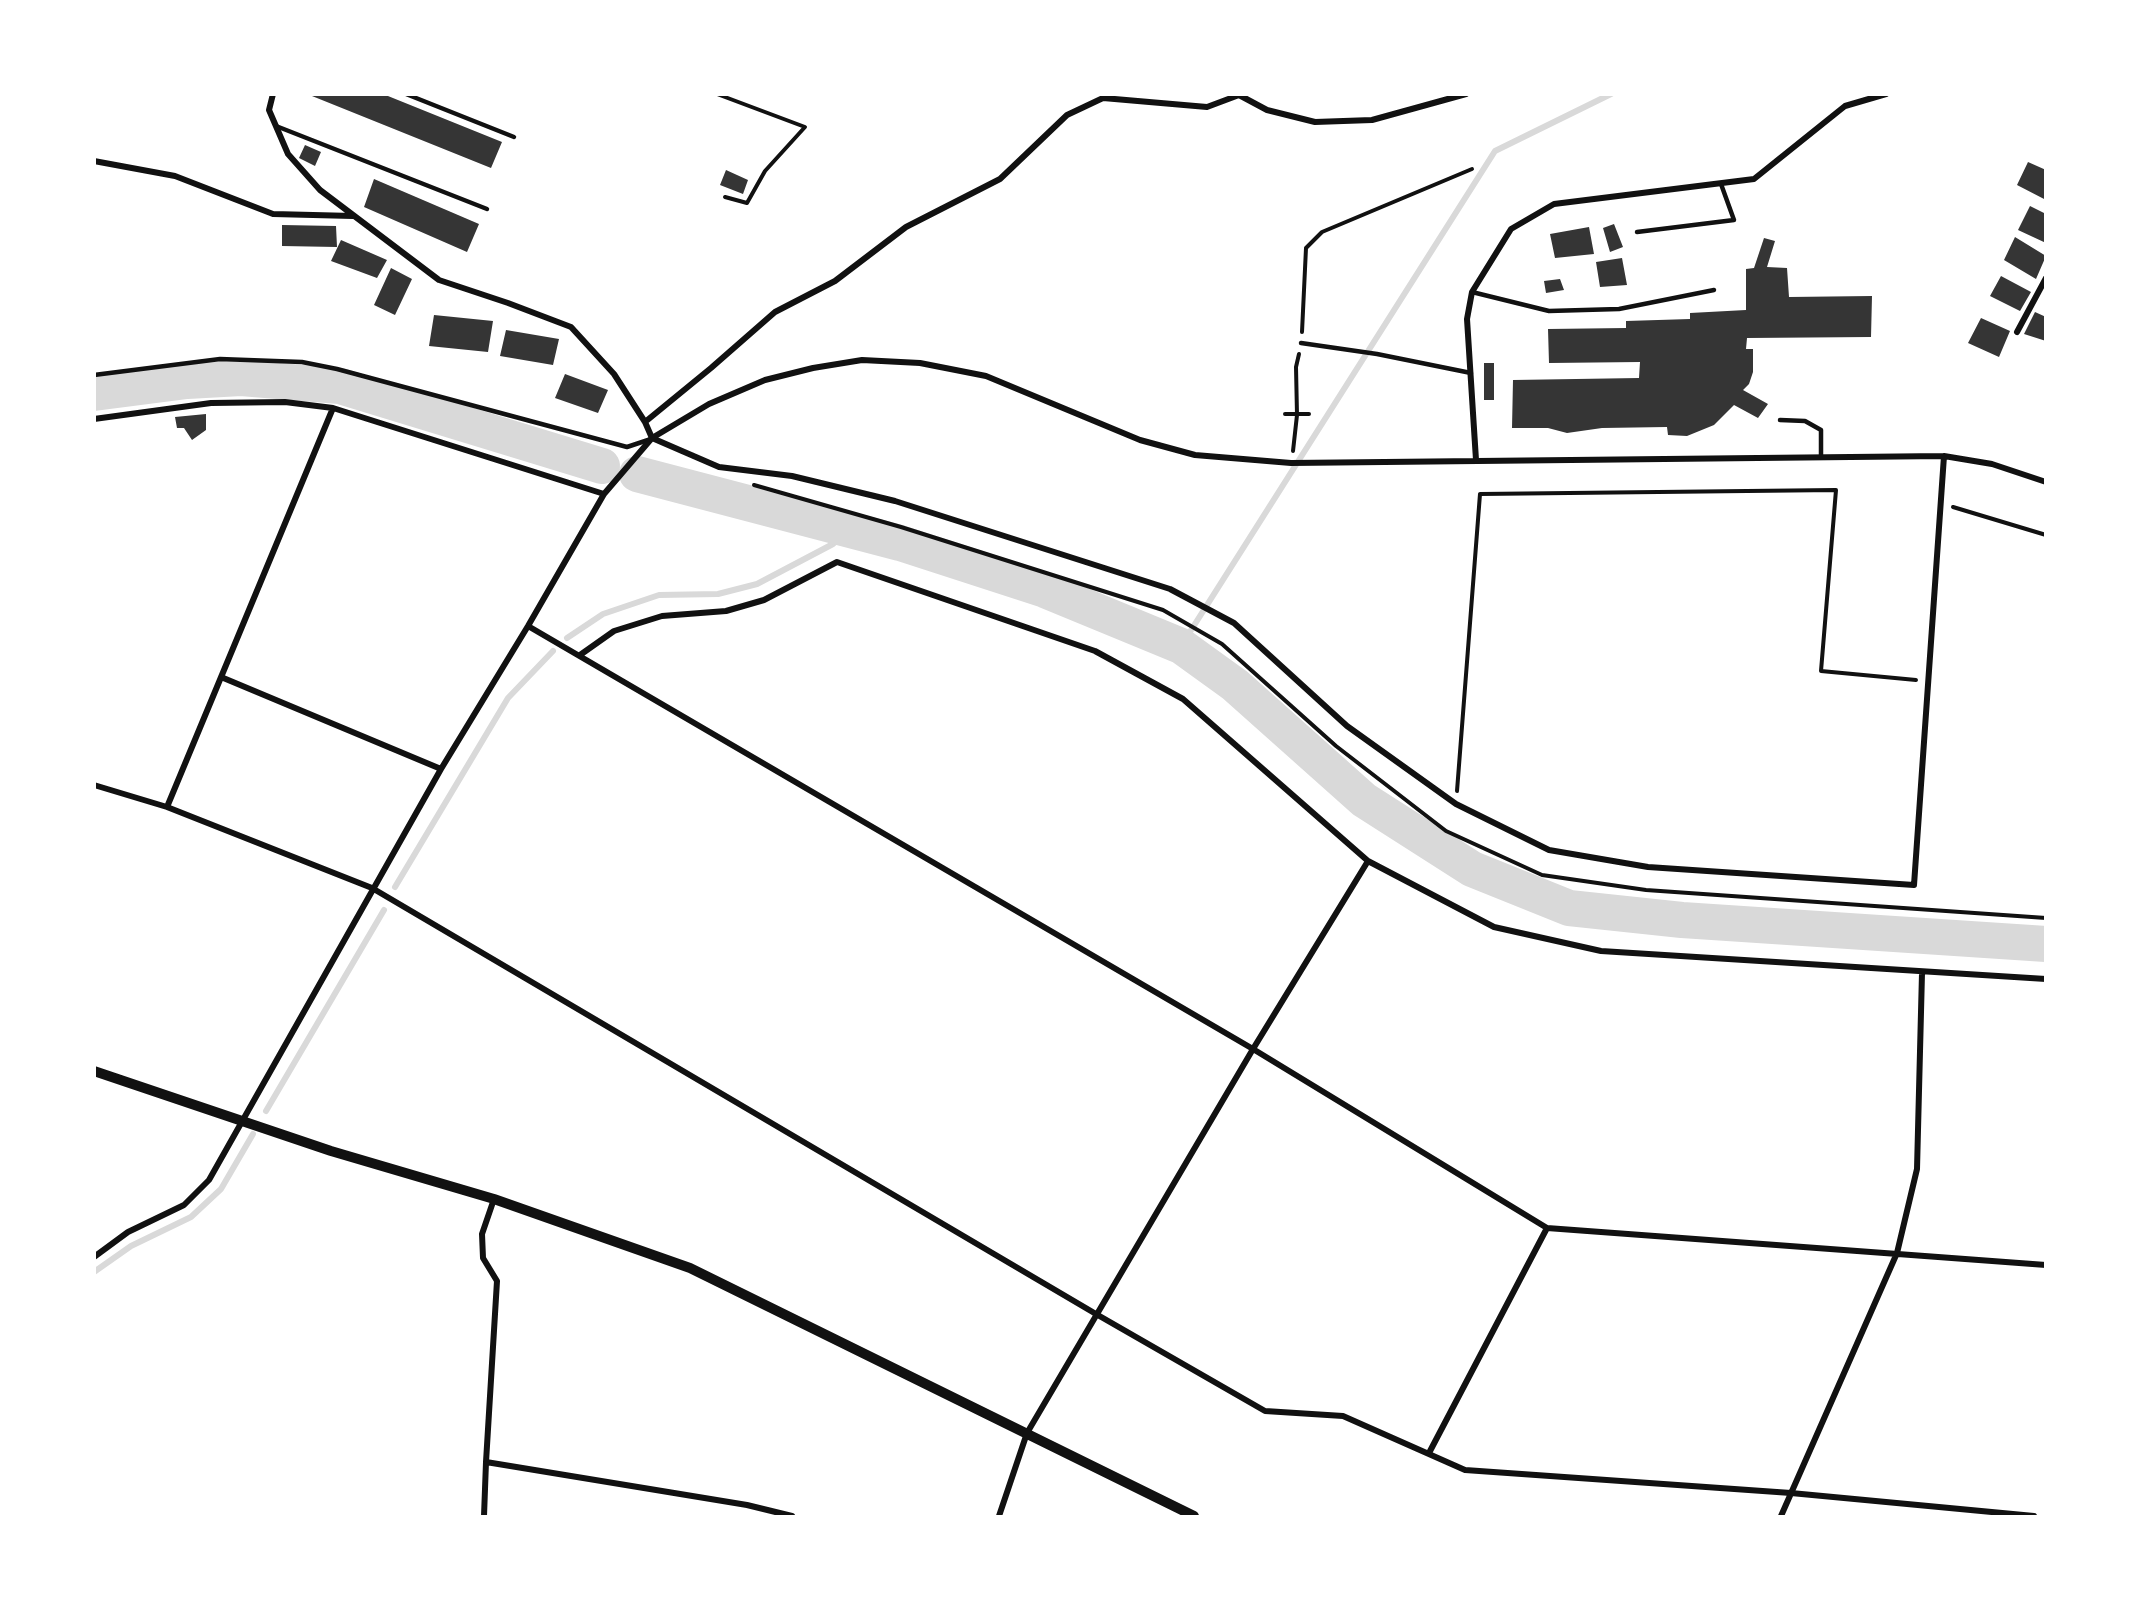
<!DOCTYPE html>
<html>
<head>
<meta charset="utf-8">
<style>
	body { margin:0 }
	#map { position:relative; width:2140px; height:1611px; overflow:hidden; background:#fff; font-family:Mulish,sans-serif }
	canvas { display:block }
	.frame { position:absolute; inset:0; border:96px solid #fff; pointer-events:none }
</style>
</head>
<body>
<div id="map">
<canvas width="2140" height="1611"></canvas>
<div class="frame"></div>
</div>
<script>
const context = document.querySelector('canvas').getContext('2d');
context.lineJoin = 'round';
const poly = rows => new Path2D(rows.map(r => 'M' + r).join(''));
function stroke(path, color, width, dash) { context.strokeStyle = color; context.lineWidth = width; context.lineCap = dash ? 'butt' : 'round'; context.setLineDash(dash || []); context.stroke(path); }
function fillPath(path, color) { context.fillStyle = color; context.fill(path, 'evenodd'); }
stroke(poly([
	[567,638,603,614,659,595,718,594,757,584,833,544,851,529],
	[1181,646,1495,151,1611,94],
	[395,887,508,698,553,651],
	[266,1111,384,910],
	[94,1272,131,1246,191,1217,221,1189,253,1134]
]), '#d9d9d9', 6);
stroke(poly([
	[94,393,187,381,241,378,340,386,602,466],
	[637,474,900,543,1045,590,1181,646,1235,685,1364,800,1472,869,1569,908,1682,920,2046,944]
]), '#d9d9d9', 36);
fillPath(poly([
	[307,94,383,94,502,142,491,168],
	[305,145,321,152,315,166,299,158],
	[2028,162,2046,170,2046,200,2017,185],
	[726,170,748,180,743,194,720,185],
	[374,179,479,224,467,252,364,207],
	[2030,206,2046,214,2046,243,2018,230],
	[1614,224,1623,247,1610,252,1603,228],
	[282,225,336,226,337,247,282,246],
	[1589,227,1594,254,1555,258,1550,234],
	[2015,237,2046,256,2036,279,2004,260],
	[1764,238,1775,241,1767,267,1787,268,1789,297,1872,296,1871,337,1747,338,1746,349,1753,349,1753,372,1749,384,1743,390,1768,404,1758,418,1734,405,1714,425,1687,436,1668,435,1667,427,1602,428,1567,433,1548,428,1512,428,1513,380,1639,378,1640,362,1549,363,1548,329,1626,328,1626,321,1690,319,1690,313,1746,310,1746,269,1754,268],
	[341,240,387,260,377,278,331,261],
	[1622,258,1627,285,1600,287,1596,262],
	[391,268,412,279,395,315,374,305],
	[2001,276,2031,292,2020,311,1990,296],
	[1560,279,1564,290,1546,293,1544,281],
	[2035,312,2046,317,2046,341,2024,334],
	[434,315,493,321,488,352,429,346],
	[1981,318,2010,331,1999,357,1968,343],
	[506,330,559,339,553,365,500,356],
	[1484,363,1494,363,1494,400,1484,400],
	[565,374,608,390,598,413,555,398],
	[206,414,206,430,192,440,184,428,177,428,175,417]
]), '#353535');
stroke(poly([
	[717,94,805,127,765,171,747,203,725,197],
	[1302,332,1306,248,1322,232,1472,169],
	[1285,414,1309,414],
	[1293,451,1297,415,1296,367,1299,354],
	[754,485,901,527,1163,610,1222,644,1336,746,1446,831,1542,875,1646,890,2046,918],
	[1953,507,2046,535],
	[1457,791,1480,494,1836,490,1821,671,1916,680]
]), '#111', 4);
stroke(poly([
	[406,94,514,137],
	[276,126,487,209],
	[1637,232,1734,220,1721,184],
	[1472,292,1549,311,1619,309,1714,290],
	[1301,343,1377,354,1471,373],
	[94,375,220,359,302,362,337,369,627,447,651,439],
	[1780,420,1805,421,1821,430,1821,457]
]), '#111', 4.5);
stroke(poly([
	[273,94,269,110,288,154,320,190,439,280,508,303,571,327,614,374,645,422,652,438,719,467,792,476,895,501,1170,589,1234,623,1347,726,1456,804,1549,850,1648,867,1914,885,1944,456],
	[94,161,175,176,273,214,353,216],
	[2017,332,2046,278],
	[94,419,211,403,285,402,333,408,604,494],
	[645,422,711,368,775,312,835,281,906,227,1000,179,1067,115,1103,98,1207,107,1239,95,1267,110,1315,122,1372,120,1466,94],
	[1476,460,1467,319,1472,292,1511,229,1554,204,1754,179,1845,106,1886,94],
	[528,626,1253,1049,1547,1228,2046,1265],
	[580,655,614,631,662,616,726,611,764,600,837,562,1095,651,1183,699,1368,861,1494,927,1601,951,2046,979],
	[221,677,441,769],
	[94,785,167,807,372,888,1096,1314,1265,1411,1343,1416,1465,1470,1791,1493,2034,1516],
	[167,807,333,408],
	[94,1257,128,1232,184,1205,209,1180,441,769,528,626,604,494,652,438,709,404,765,380,813,368,862,360,920,363,986,376,1140,440,1195,455,1291,463,1944,456,1992,464,2046,482],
	[1429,1453,1547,1228],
	[486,1462,747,1505,792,1516],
	[484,1516,486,1462,497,1281,483,1258,482,1234,494,1199],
	[999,1516,1027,1433,1253,1049,1368,861],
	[1781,1516,1897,1253,1917,1169,1922,973]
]), '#111', 6);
stroke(poly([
	[94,1071,331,1151,494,1199,690,1268,1194,1516]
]), '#111', 10);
</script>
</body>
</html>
